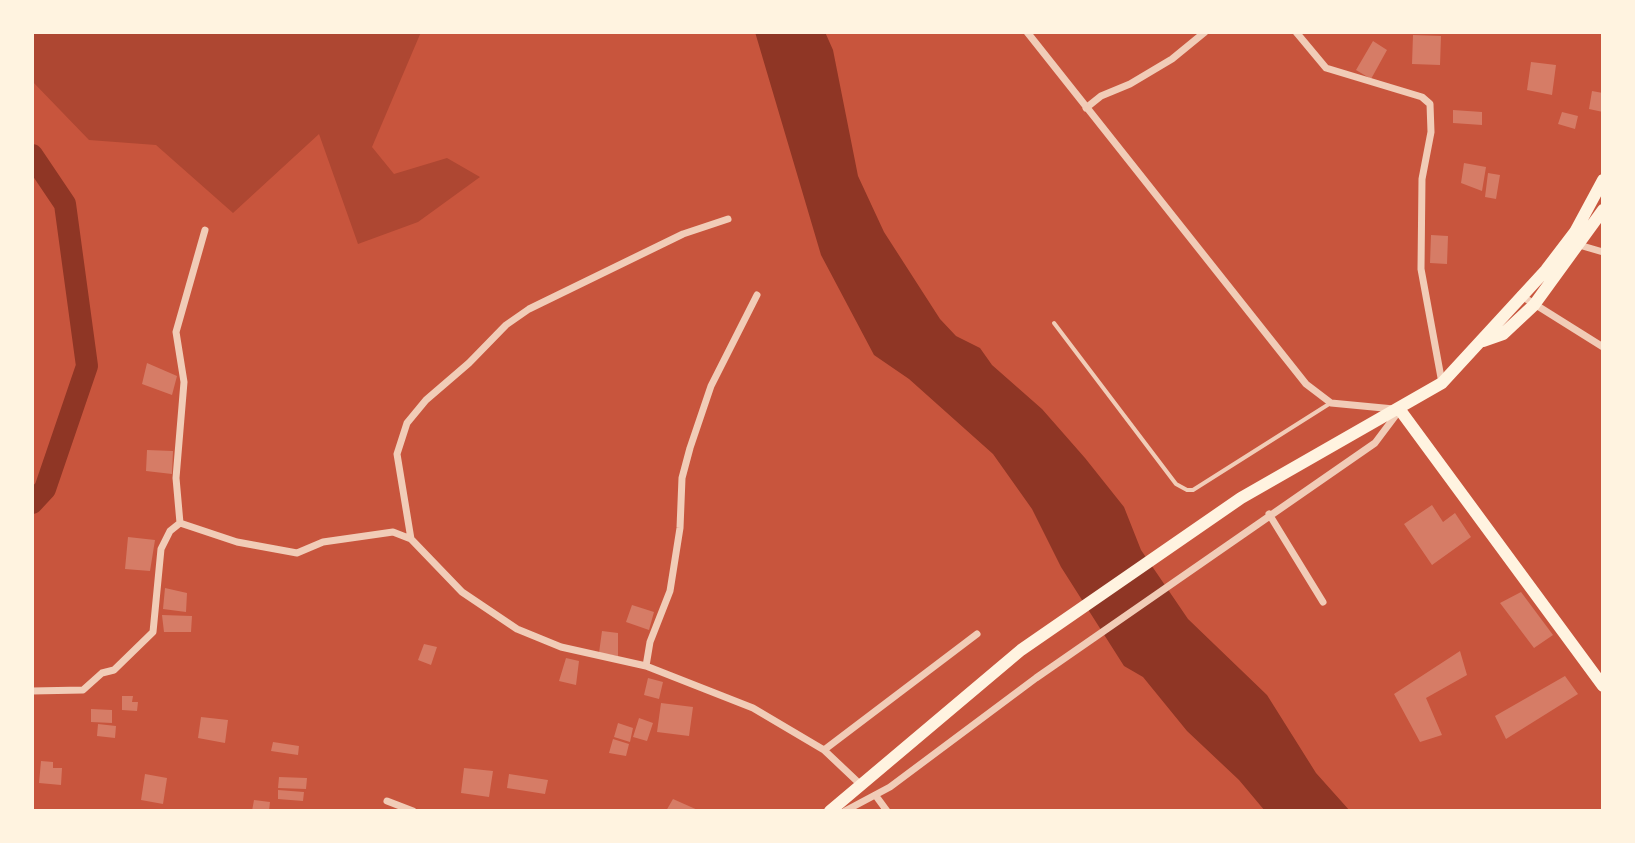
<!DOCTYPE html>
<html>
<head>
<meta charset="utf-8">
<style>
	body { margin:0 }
	#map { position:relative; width:1635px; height:843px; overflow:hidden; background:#c8553d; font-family:"Source Serif 4",serif }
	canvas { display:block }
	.frame { position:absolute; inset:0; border:34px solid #fff3e0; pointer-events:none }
</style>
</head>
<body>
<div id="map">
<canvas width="1635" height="843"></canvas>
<div class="frame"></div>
</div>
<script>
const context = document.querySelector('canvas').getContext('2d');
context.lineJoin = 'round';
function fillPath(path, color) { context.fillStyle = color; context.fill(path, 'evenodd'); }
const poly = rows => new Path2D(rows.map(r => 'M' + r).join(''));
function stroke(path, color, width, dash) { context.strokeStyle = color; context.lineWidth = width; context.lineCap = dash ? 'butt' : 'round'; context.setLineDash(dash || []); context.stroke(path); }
fillPath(poly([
	[32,32,421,32,372,147,394,174,447,158,480,177,418,222,358,244,319,134,233,213,156,145,89,140,32,81]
]), '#ae4732');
fillPath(poly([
	[755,32,825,32,833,50,858,176,884,232,940,319,956,336,980,348,992,365,1042,409,1085,458,1124,507,1141,550,1188,619,1267,695,1316,773,1350,811,1265,811,1239,780,1187,731,1143,677,1124,666,1061,567,1032,509,993,454,909,379,874,355,821,255]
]), '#8f3625');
stroke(poly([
	[32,155,65,204,87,366,45,489,32,503]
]), '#8f3625', 22);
fillPath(poly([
	[1413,35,1441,36,1440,65,1412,64],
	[1373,41,1387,50,1371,79,1356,70],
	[1531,62,1556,65,1552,95,1527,90],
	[1592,91,1603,93,1603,112,1589,109],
	[1453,110,1482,112,1482,125,1453,123],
	[1562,112,1578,116,1575,129,1558,124],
	[1464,163,1486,167,1482,191,1461,183],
	[1488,173,1500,175,1496,199,1485,197],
	[1431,235,1448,236,1447,264,1430,263],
	[147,363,177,376,172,395,142,384],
	[147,450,173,451,172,474,146,471],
	[1432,505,1443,522,1455,513,1471,537,1432,565,1404,524],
	[128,537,155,540,150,571,125,569],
	[165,588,187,593,186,612,163,609],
	[1521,592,1553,635,1534,648,1500,603],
	[632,605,654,612,649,630,626,622],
	[162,615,192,616,191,632,164,632],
	[602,631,618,633,618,656,599,653],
	[424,644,437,647,431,665,418,660],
	[1460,651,1467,675,1426,698,1442,735,1420,742,1394,694],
	[566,658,579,661,576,685,559,681],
	[1565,676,1578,694,1506,739,1495,716],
	[648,678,663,682,659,699,644,695],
	[122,696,133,696,132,702,138,702,137,711,122,710],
	[661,703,693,707,689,736,657,732],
	[91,709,112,710,112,723,91,722],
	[201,717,228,720,225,743,198,738],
	[639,718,653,723,647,741,633,737],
	[618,723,633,728,630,742,614,737],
	[98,724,116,726,115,738,97,736],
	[613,739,629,744,626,756,609,753],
	[273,742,299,746,298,755,271,751],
	[41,761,53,762,53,768,62,768,61,785,39,783],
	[464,768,493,771,489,797,461,793],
	[145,774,167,778,163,804,141,800],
	[509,774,548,780,545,794,507,788],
	[279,777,307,778,306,789,278,788],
	[278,790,304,792,303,801,278,799],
	[673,799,700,811,666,811],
	[254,800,270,802,269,811,252,811]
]), '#d67c66');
stroke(poly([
	[1054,323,1176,484,1187,490,1193,490,1329,404]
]), '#f1ccb7', 4);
stroke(poly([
	[1027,32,1306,384,1331,403,1394,409],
	[1296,32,1326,68,1422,97,1430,104,1431,132,1422,179,1421,269,1442,383],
	[1086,108,1101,96,1130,84,1172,59,1205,32],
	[1579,245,1603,252],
	[1520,295,1603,347],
	[1269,514,1323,602],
	[180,523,176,478,184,382,176,332,205,230],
	[411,539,397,454,407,423,426,400,469,363,506,325,529,309,683,234,728,219],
	[646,666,650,642,670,591,680,528,682,478,690,448,711,386,757,295],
	[32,691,83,690,102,673,114,670,153,632,161,549,170,531,180,523,237,542,297,553,323,542,393,532,411,539,462,592,517,629,561,647,646,666,753,708,824,750,861,785],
	[824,750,977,634],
	[876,796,887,811],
	[387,801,413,811],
	[845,811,890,787,1036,678,1375,443,1399,411]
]), '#f1ccb7', 7);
stroke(poly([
	[1483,341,1503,334,1534,305,1603,210],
	[1400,410,1603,686],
	[830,811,1021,650,1241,498,1442,383,1546,270,1575,232,1603,180]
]), '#fff3e0', 12);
</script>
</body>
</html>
